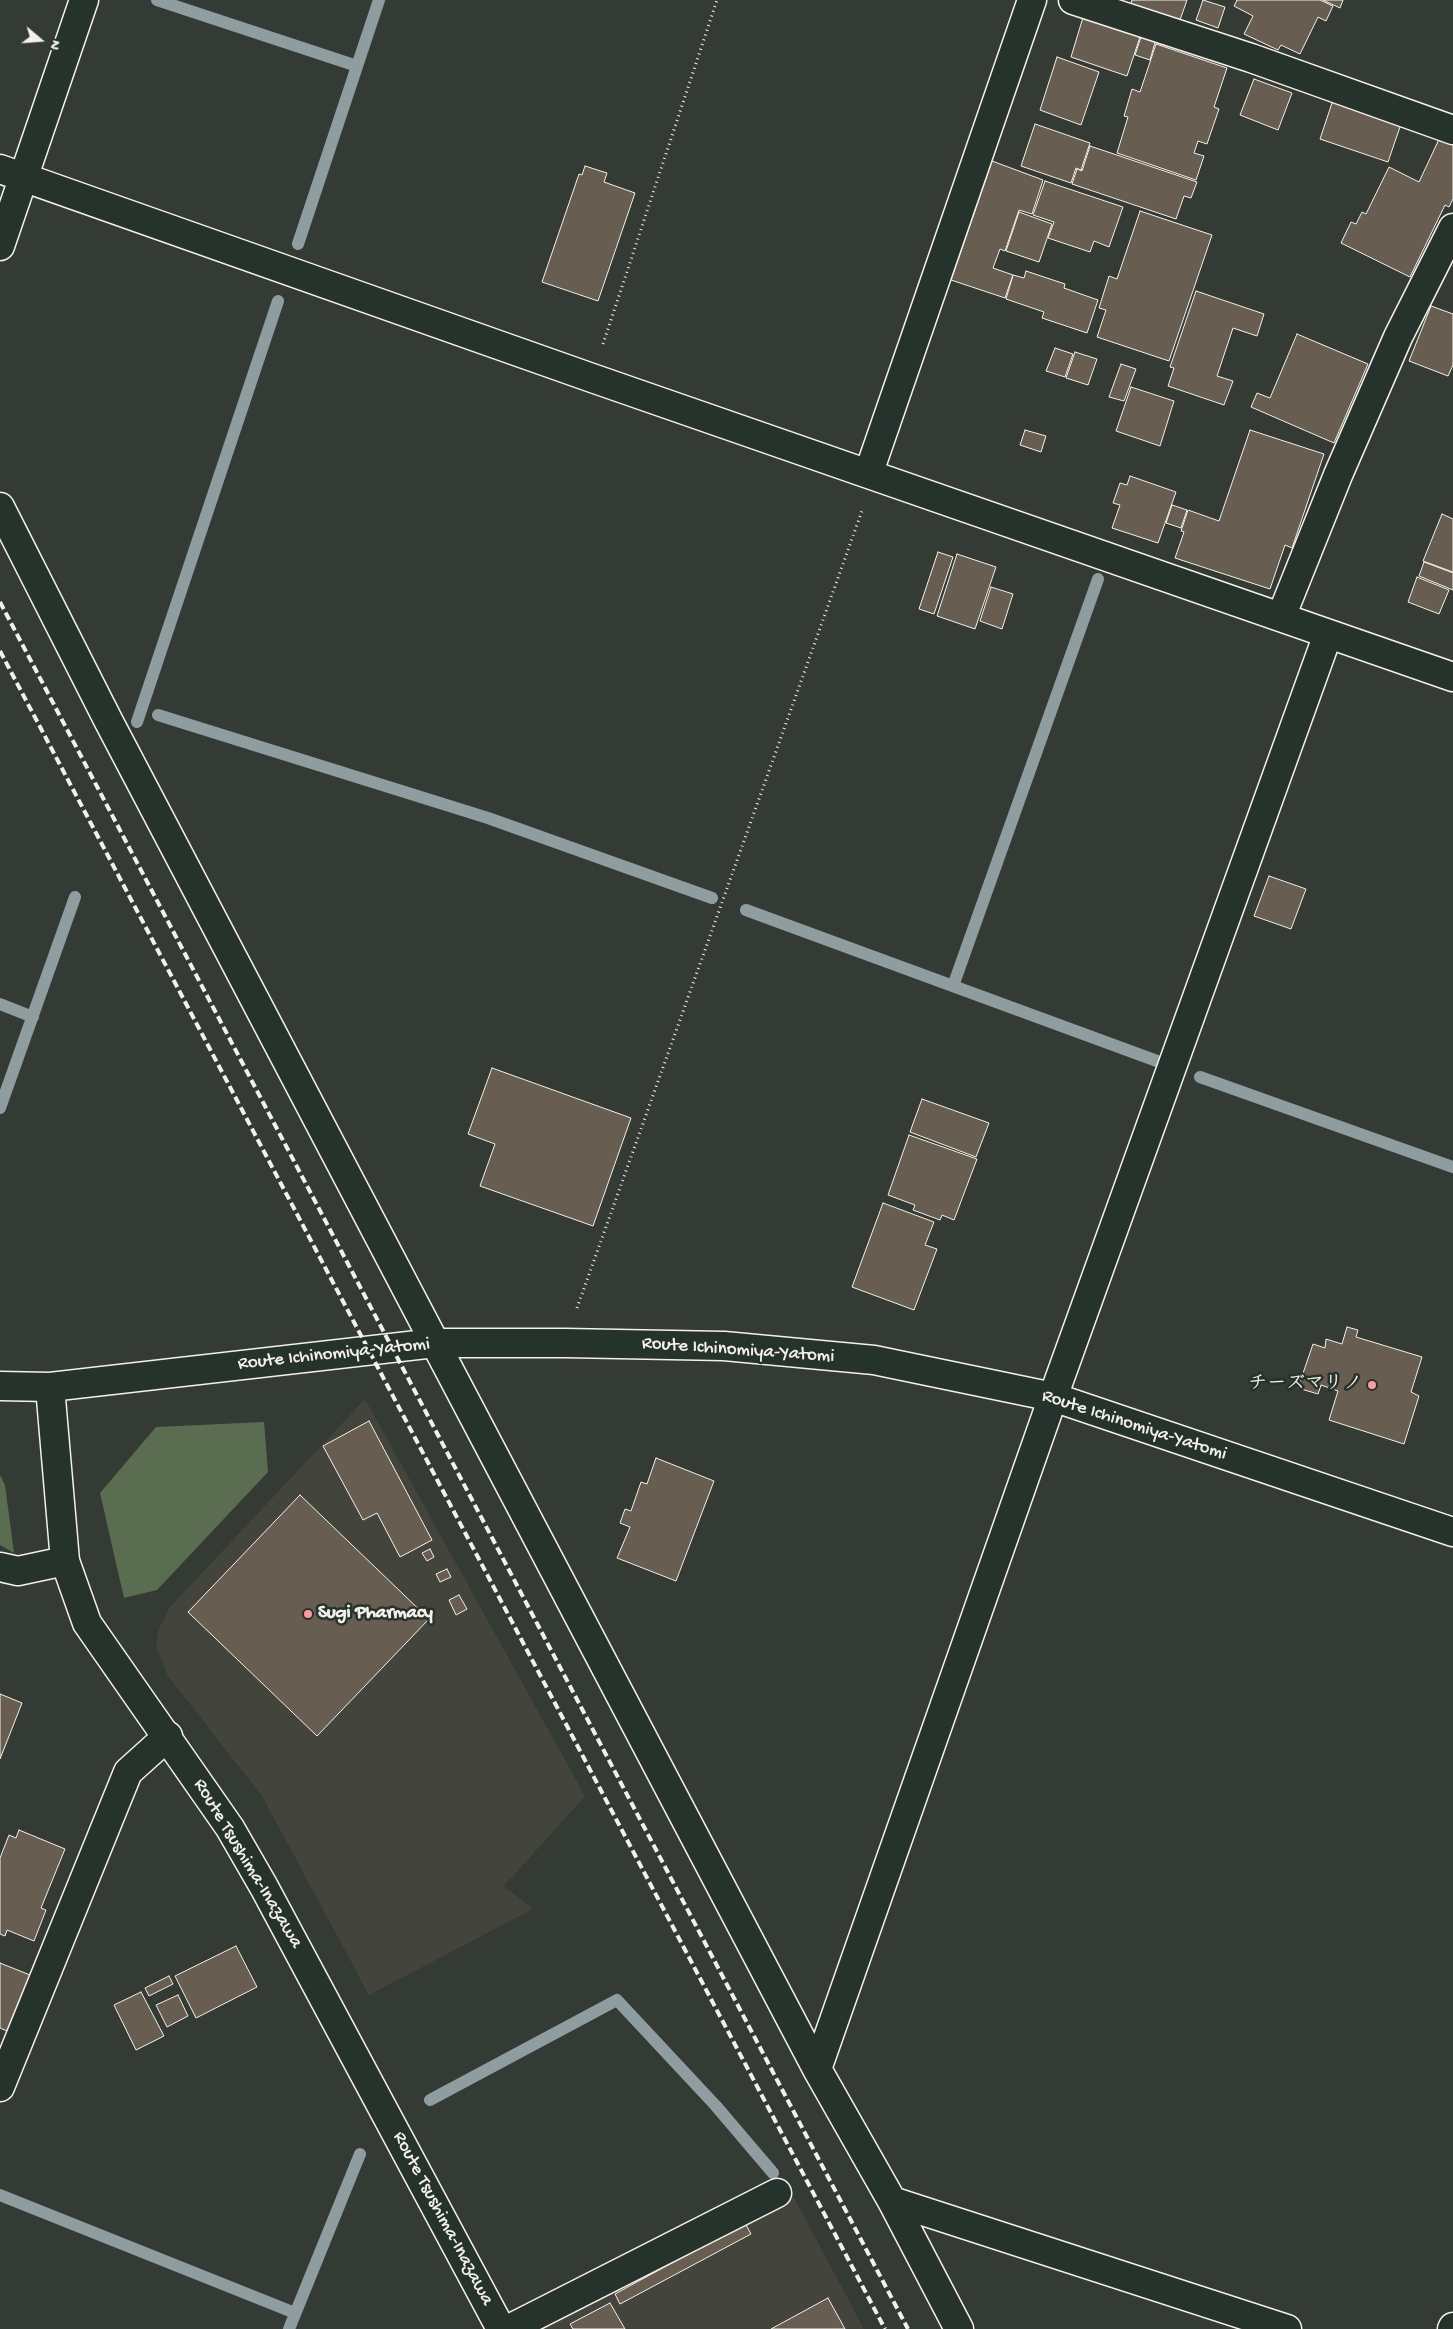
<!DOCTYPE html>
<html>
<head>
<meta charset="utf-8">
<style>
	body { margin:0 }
	#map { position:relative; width:1453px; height:2329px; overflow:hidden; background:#333b34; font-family:"Gochi Hand",sans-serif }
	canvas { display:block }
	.north { position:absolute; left:15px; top:15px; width:50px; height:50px; -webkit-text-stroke:4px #26332d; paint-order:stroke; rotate:108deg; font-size:14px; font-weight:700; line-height:20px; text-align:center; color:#f4f1e8 }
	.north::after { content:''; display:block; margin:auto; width:18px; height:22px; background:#f4f1e8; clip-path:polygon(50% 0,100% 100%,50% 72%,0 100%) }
</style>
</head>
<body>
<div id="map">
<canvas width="1453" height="2329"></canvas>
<div class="north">N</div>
</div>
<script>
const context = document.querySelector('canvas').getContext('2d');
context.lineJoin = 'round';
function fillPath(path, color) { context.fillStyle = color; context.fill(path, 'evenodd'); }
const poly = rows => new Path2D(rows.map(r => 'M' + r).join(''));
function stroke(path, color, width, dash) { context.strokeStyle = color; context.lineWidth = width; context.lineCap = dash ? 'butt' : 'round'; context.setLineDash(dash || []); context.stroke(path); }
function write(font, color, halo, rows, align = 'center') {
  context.font = font + ' "Gochi Hand","Klee One",sans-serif'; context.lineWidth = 5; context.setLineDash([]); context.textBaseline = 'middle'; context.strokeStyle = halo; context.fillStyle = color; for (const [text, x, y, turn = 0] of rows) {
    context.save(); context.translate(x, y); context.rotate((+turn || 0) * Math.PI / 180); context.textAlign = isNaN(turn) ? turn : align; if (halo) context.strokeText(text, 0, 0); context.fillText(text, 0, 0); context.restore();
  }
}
fillPath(poly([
	[365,1399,585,1796,504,1886,533,1909,369,1995,262,1796,168,1676,156,1645,159,1629,170,1607],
	[792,2194,864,2329,538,2329,536,2325]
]), '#43453d');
fillPath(poly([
	[264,1422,268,1472,157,1590,124,1598,100,1493,156,1427],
	[0,1475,5,1485,14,1553,0,1545]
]), '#5b6d50');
stroke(poly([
	[157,0,357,66],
	[298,244,379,0],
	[158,715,488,818,712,898],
	[137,722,278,301],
	[746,910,1157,1061],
	[953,986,1098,579],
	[0,1004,33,1017],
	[1200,1077,1453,1167],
	[0,1108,75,897],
	[430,2100,617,2000,716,2106,773,2173],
	[0,2195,295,2313],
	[289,2329,360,2154]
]), '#8f9ca0', 12);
const building = poly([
	[1132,0,1187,0,1180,20,1131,4,1132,0],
	[1203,0,1225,7,1218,28,1196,20,1203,0],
	[1237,0,1320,0,1333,6,1326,21,1318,17,1300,54,1281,45,1278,50,1244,34,1253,16,1234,6,1237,0],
	[1323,0,1343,0,1340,8,1323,0],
	[1084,14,1141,34,1127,76,1071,57,1084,14],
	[1142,34,1156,39,1150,60,1135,55,1142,34],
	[1156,44,1227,68,1214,107,1219,109,1207,144,1198,141,1194,153,1204,156,1196,180,1117,153,1128,117,1124,116,1132,89,1140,92,1156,44],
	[1057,57,1099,72,1081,125,1040,110,1057,57],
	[1254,79,1292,93,1278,130,1240,115,1254,79],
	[1334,97,1402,121,1388,162,1320,139,1334,97],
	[1035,124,1090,143,1081,170,1076,168,1071,183,1021,166,1035,124],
	[1441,135,1453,141,1453,199,1449,207,1445,205,1410,277,1341,243,1351,222,1356,224,1362,212,1366,214,1389,167,1419,182,1441,135],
	[1090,146,1197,182,1191,198,1184,196,1176,219,1072,184,1077,169,1082,171,1090,146],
	[992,161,1043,180,1032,214,1019,210,1005,251,1000,249,993,268,1013,275,1005,298,951,280,992,161],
	[585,166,607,173,604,182,635,193,598,301,542,282,579,174,582,175,585,166],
	[1045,181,1123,207,1109,247,1094,241,1090,252,1048,238,1054,222,1033,215,1045,181],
	[1140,211,1212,235,1169,361,1097,337,1106,310,1099,308,1109,276,1117,279,1140,211],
	[1019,212,1052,224,1039,262,1006,251,1019,212],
	[1026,271,1065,284,1064,288,1098,300,1087,333,1042,318,1044,312,1006,299,1013,275,1024,278,1026,271],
	[1196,291,1264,314,1257,336,1233,328,1217,376,1233,381,1224,405,1168,386,1174,368,1170,367,1196,291],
	[1431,306,1453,314,1453,365,1448,376,1409,361,1431,306],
	[1297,334,1368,364,1334,443,1251,407,1257,393,1270,398,1297,334],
	[1055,348,1073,354,1065,377,1046,371,1055,348],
	[1075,352,1097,359,1088,385,1066,378,1075,352],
	[1121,364,1136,369,1124,401,1109,397,1121,364],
	[1131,387,1174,401,1160,446,1116,431,1131,387],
	[1025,430,1046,436,1041,452,1020,445,1025,430],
	[1250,430,1324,454,1292,548,1285,545,1270,589,1175,558,1184,532,1181,531,1188,510,1219,521,1250,430],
	[1130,476,1176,492,1158,543,1112,528,1120,505,1113,503,1120,483,1127,485,1130,476],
	[1172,505,1187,510,1181,528,1166,523,1172,505],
	[1442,514,1453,519,1453,572,1423,561,1442,514],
	[938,552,953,557,934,614,919,609,938,552],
	[957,554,996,567,975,629,937,616,957,554],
	[1424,562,1453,573,1453,590,1419,576,1424,562],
	[1417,577,1449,590,1439,614,1408,602,1417,577],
	[991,587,1013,594,1002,629,980,621,991,587],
	[1269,876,1306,889,1291,929,1254,916,1269,876],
	[492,1068,631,1118,593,1226,480,1186,495,1144,468,1134,492,1068],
	[922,1099,989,1123,976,1157,910,1132,922,1099],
	[909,1135,977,1159,954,1220,942,1215,940,1220,913,1210,915,1205,888,1195,909,1135],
	[883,1203,934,1222,925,1245,937,1249,914,1310,852,1287,883,1203],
	[1347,1327,1358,1330,1356,1337,1422,1357,1411,1392,1419,1396,1404,1444,1329,1420,1338,1391,1321,1385,1318,1394,1298,1388,1313,1344,1325,1348,1326,1339,1342,1344,1347,1327],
	[369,1421,432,1540,400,1557,377,1513,363,1520,323,1446,369,1421],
	[656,1458,714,1481,676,1581,617,1558,630,1527,620,1523,625,1509,631,1511,641,1482,647,1484,656,1458],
	[300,1495,429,1619,317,1736,188,1612,300,1495],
	[430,1549,434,1557,427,1561,422,1553,430,1549],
	[447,1569,451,1577,440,1582,436,1574,447,1569],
	[459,1595,467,1609,456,1615,449,1600,459,1595],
	[0,1694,22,1703,0,1759,0,1694],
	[19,1830,65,1849,41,1908,46,1910,34,1941,7,1930,5,1936,0,1934,0,1858,9,1835,16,1838,19,1830],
	[236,1946,257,1987,196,2018,175,1976,236,1946],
	[0,1963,30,1975,7,2031,0,2028,0,1963],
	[169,1976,173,1984,149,1996,145,1988,169,1976],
	[141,1992,164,2036,136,2050,114,2005,141,1992],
	[178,1995,188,2016,167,2027,156,2005,178,1995],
	[745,2223,751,2234,620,2304,615,2294,745,2223],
	[828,2298,845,2329,771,2329,828,2298],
	[610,2303,625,2329,573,2329,570,2324,610,2303]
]);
fillPath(building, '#675d51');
stroke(building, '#f4f1e8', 1);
const minor = poly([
	[1073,0,1251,58,1453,130],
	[0,169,592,378,1453,677],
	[0,246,84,0],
	[869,472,1032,0],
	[0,507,108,720,435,1343,817,2069,892,2201,959,2329],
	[1281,617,1338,475,1398,337,1453,228],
	[0,1567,18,1571,65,1561],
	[817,2069,1053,1397,1328,634],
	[0,2087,128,1772,168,1736],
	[892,2201,1287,2329],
	[509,2329,777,2193],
	[1452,2329,1453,2327]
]);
const major = poly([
	[0,1386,50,1387,435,1343,565,1343,724,1346,874,1360,1053,1397,1453,1532],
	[50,1387,65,1561,87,1623,230,1828,264,1887,501,2329]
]);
stroke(minor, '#f4f1e8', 31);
stroke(major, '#f4f1e8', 31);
stroke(poly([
	[603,344,717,0],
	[577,1308,863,508]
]), '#f4f1e8', 3, [1, 4]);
stroke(minor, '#26332d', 28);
stroke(major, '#26332d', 28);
stroke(poly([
	[0,602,908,2329],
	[0,651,885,2329]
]), '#f4f1e8', 4, [8, 4]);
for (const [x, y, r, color] of [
	[1372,1385,5,"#ff9aa2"],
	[308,1614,5,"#ff9aa2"]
]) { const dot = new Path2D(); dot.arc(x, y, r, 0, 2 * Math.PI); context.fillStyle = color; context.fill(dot); stroke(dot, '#26332d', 2); }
write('19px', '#f4f1e8', '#26332d', [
	["Route Ichinomiya-Yatomi",738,1351,4],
	["Route Ichinomiya-Yatomi",334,1355,-6],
	["Route Ichinomiya-Yatomi",1134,1426,18],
	["Route Tsushima-Inazawa",247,1864,59],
	["Route Tsushima-Inazawa",442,2219,62]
]);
write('bold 19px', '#f4f1e8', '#26332d', [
	["チーズマリノ",1362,1385],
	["Sugi Pharmacy",318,1614,"left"]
], 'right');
</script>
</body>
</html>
